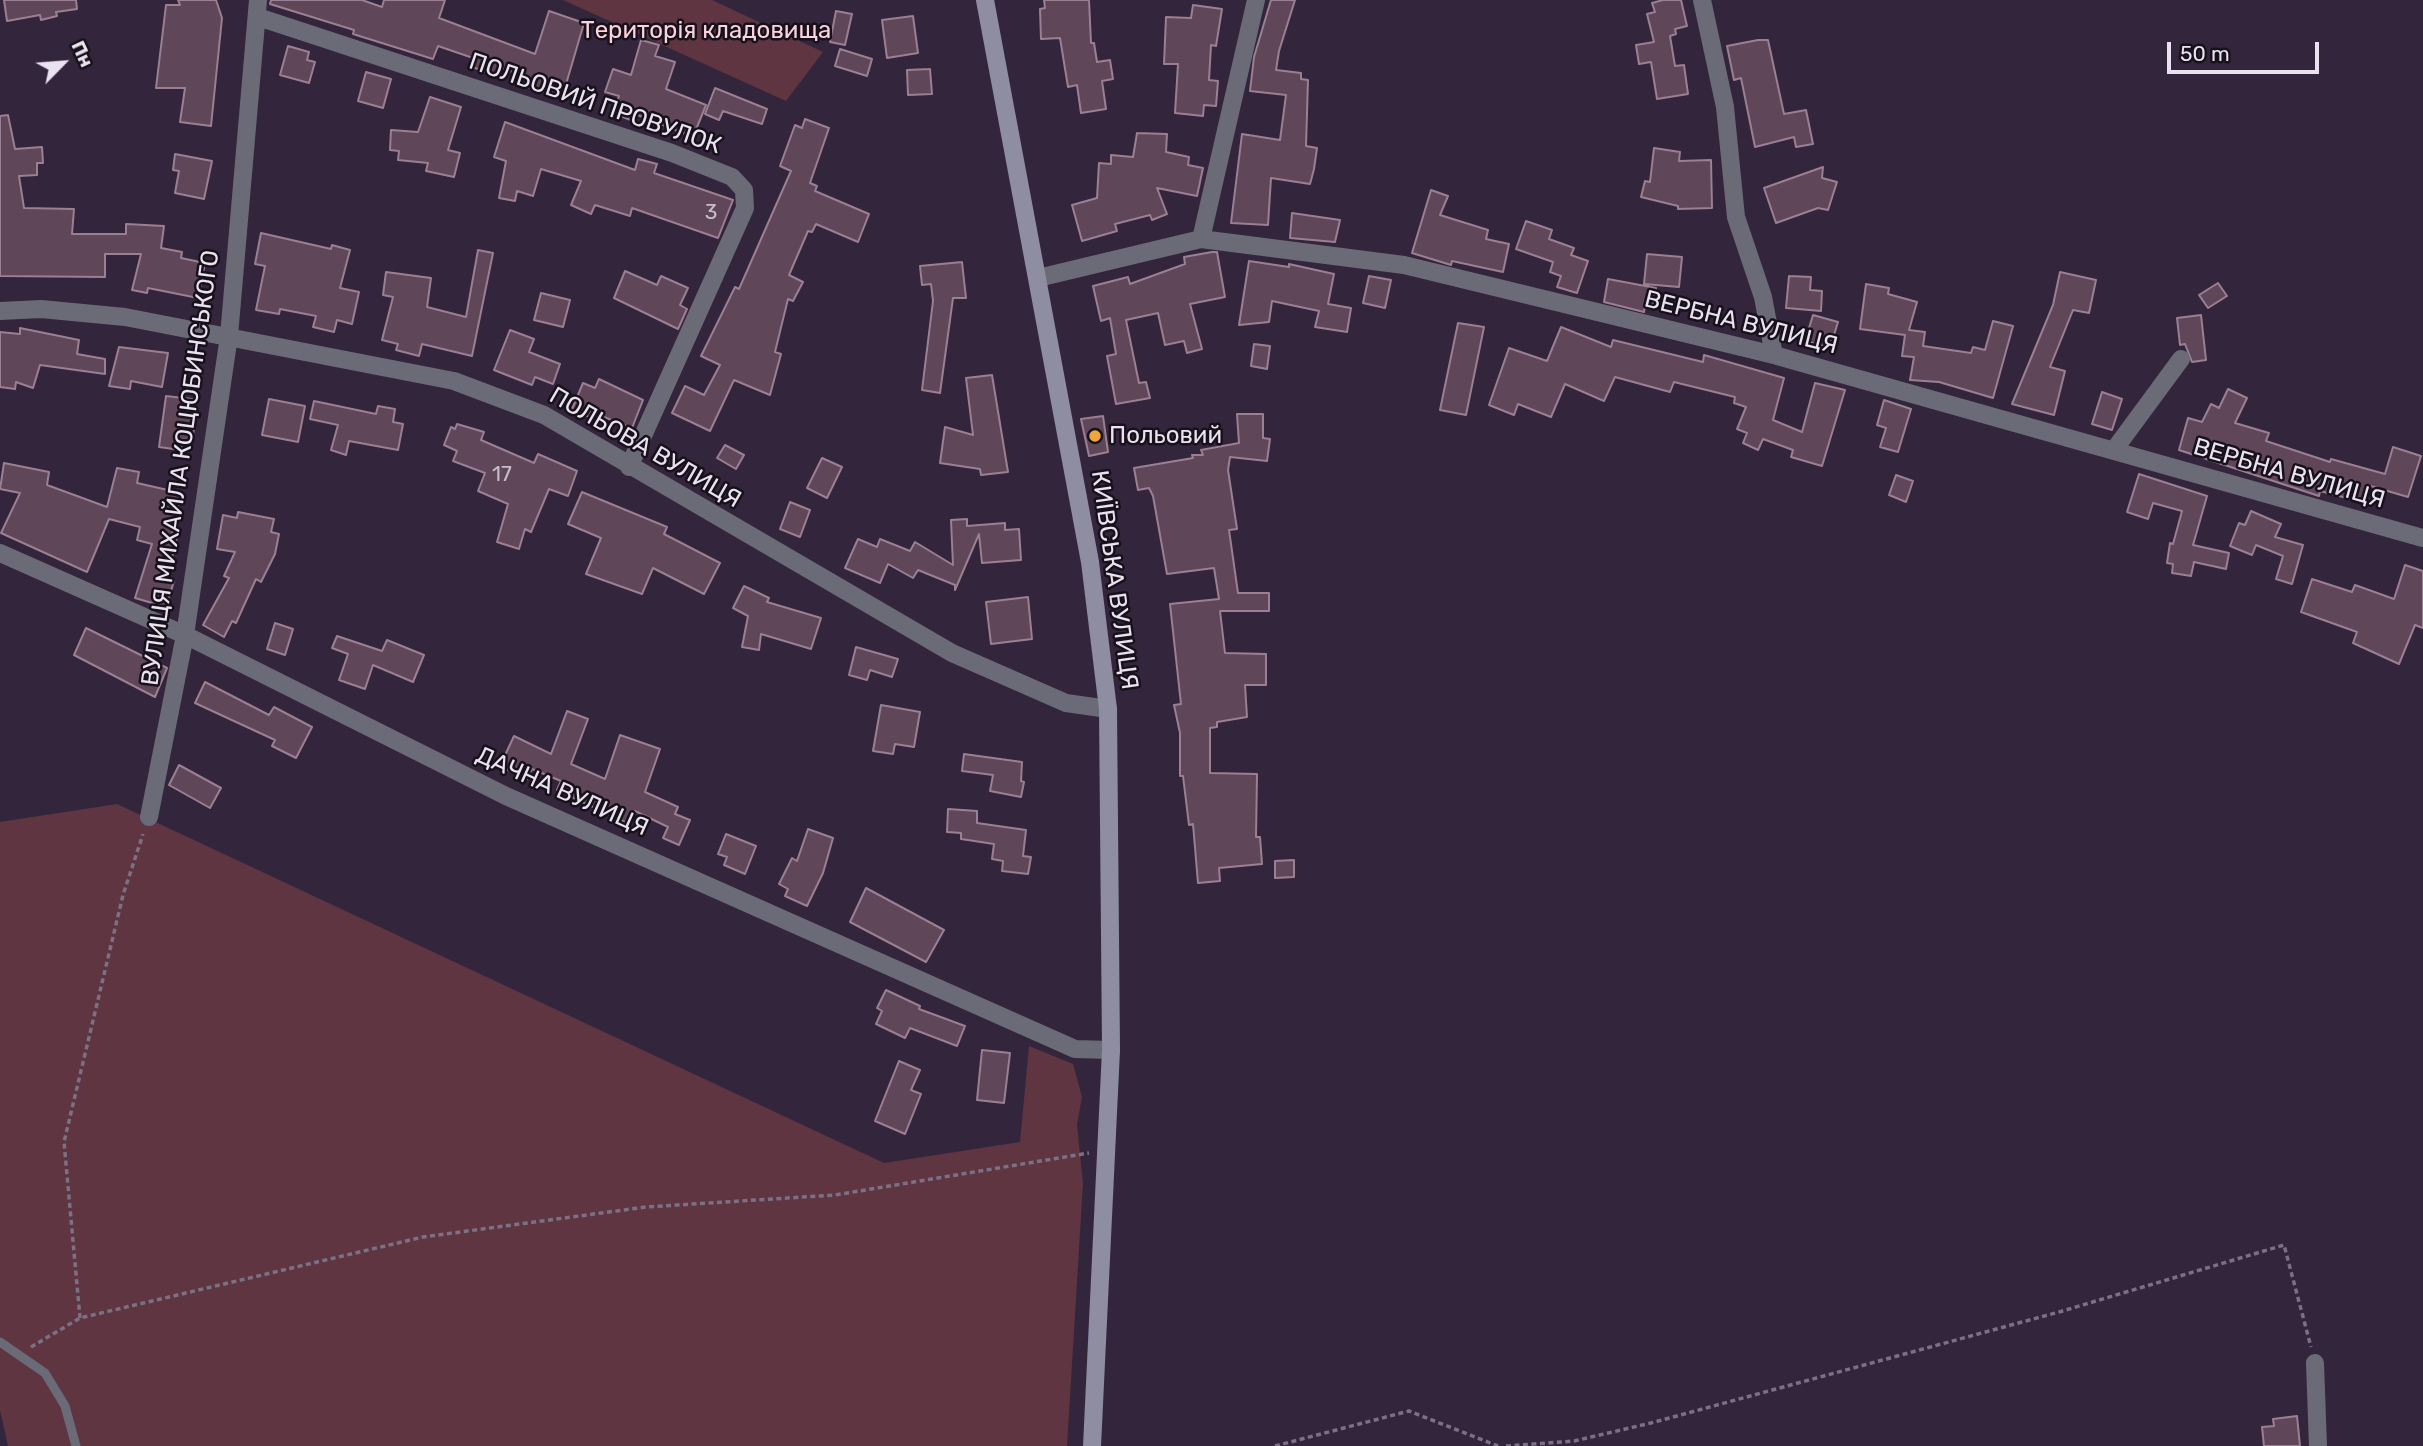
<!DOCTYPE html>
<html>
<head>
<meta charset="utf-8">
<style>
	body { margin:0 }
	#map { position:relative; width:2423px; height:1446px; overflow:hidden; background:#33253c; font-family:Rubik,sans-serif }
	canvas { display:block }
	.north { position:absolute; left:28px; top:28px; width:70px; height:70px; -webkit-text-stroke:5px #17111b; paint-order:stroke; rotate:65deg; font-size:19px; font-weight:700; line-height:28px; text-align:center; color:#ebe2f1 }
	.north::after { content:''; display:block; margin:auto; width:24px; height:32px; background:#ebe2f1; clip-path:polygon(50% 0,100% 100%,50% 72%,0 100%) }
	.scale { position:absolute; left:2167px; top:42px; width:152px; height:32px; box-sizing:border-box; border:4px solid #ebe2f1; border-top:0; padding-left:9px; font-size:21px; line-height:24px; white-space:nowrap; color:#ebe2f1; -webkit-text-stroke:5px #17111b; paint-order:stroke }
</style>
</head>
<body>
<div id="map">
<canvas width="2423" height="1446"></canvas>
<div class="north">Пн</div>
<div class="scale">50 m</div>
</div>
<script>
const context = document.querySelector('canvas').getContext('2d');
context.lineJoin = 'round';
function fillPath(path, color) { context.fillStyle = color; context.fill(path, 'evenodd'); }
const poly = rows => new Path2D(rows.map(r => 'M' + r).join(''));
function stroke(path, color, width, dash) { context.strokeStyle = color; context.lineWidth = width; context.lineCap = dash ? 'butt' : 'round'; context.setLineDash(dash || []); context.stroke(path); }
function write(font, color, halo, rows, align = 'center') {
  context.font = font + ' Rubik,sans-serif'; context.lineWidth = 5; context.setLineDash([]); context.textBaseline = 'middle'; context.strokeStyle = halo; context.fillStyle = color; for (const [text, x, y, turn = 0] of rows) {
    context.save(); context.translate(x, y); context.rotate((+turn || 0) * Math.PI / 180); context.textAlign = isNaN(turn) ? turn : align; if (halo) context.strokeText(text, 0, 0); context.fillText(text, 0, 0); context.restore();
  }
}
fillPath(poly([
	[563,0,712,0,823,52,786,101],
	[117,804,884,1163,1020,1142,1029,1046,1073,1064,1082,1097,1077,1125,1083,1183,1067,1446,8,1446,0,1410,0,822]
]), '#5f3542');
const building = poly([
	[4,0,76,0,77,9,56,12,57,16,41,20,40,15,7,21,4,0],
	[178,0,216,0,222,18,211,126,180,122,185,88,156,88,166,5,180,5,178,0],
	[271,0,362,0,382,7,384,0,445,0,439,18,535,54,549,11,584,23,562,98,528,87,531,79,499,67,496,76,470,66,473,58,438,46,433,59,353,34,354,30,270,4,271,0],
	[1044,0,1089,0,1091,43,1094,43,1097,62,1110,60,1113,79,1102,81,1106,109,1081,113,1077,85,1068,87,1060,38,1041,39,1040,9,1045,8,1044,0],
	[1271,0,1295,0,1279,51,1276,70,1301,73,1301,79,1308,80,1306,146,1317,148,1314,169,1310,184,1271,178,1268,225,1231,223,1242,134,1280,140,1286,95,1250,91,1254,57,1271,0],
	[1663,0,1681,0,1687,26,1675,29,1676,34,1670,36,1675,66,1684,65,1688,94,1657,99,1651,62,1639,64,1636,45,1654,42,1647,14,1655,12,1652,3,1663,0],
	[1193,5,1222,9,1216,46,1211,45,1209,80,1218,81,1216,106,1204,105,1203,116,1175,113,1178,64,1164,64,1166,17,1191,18,1193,5],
	[836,11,852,14,845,45,830,42,836,11],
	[913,16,918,53,887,58,882,20,913,16],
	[641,40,659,45,655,56,675,62,666,89,706,105,693,137,635,114,633,121,613,113,619,96,605,92,613,69,631,75,641,40],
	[1758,40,1768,40,1784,114,1806,110,1813,144,1796,147,1794,137,1755,147,1741,78,1734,80,1727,46,1758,40],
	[288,46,309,52,307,60,315,62,309,83,280,75,288,46],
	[840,49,872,59,867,76,835,66,840,49],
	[930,69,932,94,908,95,907,70,930,69],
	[366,72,391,79,383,108,358,101,366,72],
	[715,88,767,109,762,124,723,111,719,120,705,114,715,88],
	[430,97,461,107,448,150,460,153,454,177,426,171,428,163,398,160,399,151,390,150,391,130,418,132,430,97],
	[8,115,15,149,42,147,43,163,37,163,37,175,19,176,24,208,74,209,72,234,126,234,126,224,164,226,161,248,182,252,181,258,205,263,198,298,148,288,147,293,132,290,141,254,105,254,105,277,0,276,0,116,8,115],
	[805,119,829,128,810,183,817,186,815,191,869,214,858,242,816,224,812,232,808,231,789,275,803,282,793,301,788,299,775,352,781,354,770,395,734,380,710,431,672,413,685,386,704,395,720,365,701,356,735,287,739,289,791,171,780,166,795,125,802,128,805,119],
	[505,122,635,170,638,159,657,164,654,173,733,200,718,238,632,208,630,216,595,205,591,214,571,205,581,181,541,169,533,196,517,191,515,201,499,198,506,161,494,157,505,122],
	[1137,133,1167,134,1166,152,1189,157,1188,165,1203,168,1197,196,1157,188,1167,214,1152,220,1150,215,1115,224,1117,231,1082,241,1072,205,1097,198,1099,163,1111,164,1111,155,1133,157,1137,133],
	[1654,148,1680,152,1679,161,1711,160,1712,208,1678,209,1678,206,1641,197,1645,181,1650,182,1654,148],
	[175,154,212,161,204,199,175,193,179,171,173,170,175,154],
	[1823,167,1822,178,1837,182,1828,210,1818,208,1776,223,1764,188,1823,167],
	[1431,190,1448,196,1440,215,1488,230,1486,239,1509,244,1503,272,1452,261,1451,265,1412,253,1431,190],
	[1292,213,1340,220,1335,242,1290,238,1292,213],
	[1526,221,1552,230,1549,239,1574,248,1571,255,1588,261,1577,293,1557,287,1561,276,1550,272,1553,262,1516,249,1526,221],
	[261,233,331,249,332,245,350,250,340,288,359,292,352,324,337,320,334,332,313,327,316,316,280,309,279,314,256,310,265,266,255,264,261,233],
	[478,250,493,253,472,356,422,344,419,356,396,350,398,344,382,340,393,297,383,295,386,272,431,278,427,307,466,317,478,250],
	[1212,252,1217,252,1225,297,1190,304,1202,349,1187,353,1184,341,1165,345,1158,313,1126,320,1139,383,1146,382,1150,398,1116,404,1107,356,1116,354,1110,318,1101,321,1093,286,1128,277,1130,284,1185,264,1184,257,1212,252],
	[1647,254,1682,257,1679,287,1644,284,1647,254],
	[1249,261,1289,267,1289,264,1334,274,1328,304,1351,308,1347,332,1315,327,1319,311,1272,301,1269,322,1239,325,1249,261],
	[962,262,966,298,953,298,940,393,922,390,933,301,931,284,922,285,920,266,962,262],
	[625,271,657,285,661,276,688,288,680,305,687,309,678,329,614,298,625,271],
	[2060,272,2096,280,2089,313,2073,310,2050,367,2065,371,2054,415,2012,404,2053,305,2060,272],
	[1369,276,1391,280,1385,308,1363,303,1369,276],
	[1789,276,1811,277,1810,290,1822,291,1821,311,1786,308,1789,276],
	[1608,279,1656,288,1652,306,1645,305,1644,312,1604,302,1608,279],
	[2218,283,2227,296,2208,308,2199,295,2218,283],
	[1866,284,1889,288,1888,294,1917,302,1909,330,1925,332,1923,346,1971,353,1973,347,1985,350,1993,321,2013,326,1993,398,1939,382,1910,380,1914,357,1902,356,1905,335,1860,329,1866,284],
	[541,293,570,300,563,327,534,320,541,293],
	[1813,315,1838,322,1830,348,1805,341,1813,315],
	[2201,315,2206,360,2192,362,2185,344,2180,345,2177,318,2201,315],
	[1458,323,1484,327,1466,415,1440,410,1458,323],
	[1561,327,1611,347,1613,340,1703,362,1704,355,1784,378,1773,420,1802,432,1815,383,1845,390,1822,466,1791,457,1793,450,1763,439,1758,450,1743,443,1747,433,1737,429,1746,407,1734,403,1735,397,1674,382,1670,392,1615,377,1604,401,1565,384,1551,417,1518,404,1514,415,1489,405,1509,348,1547,361,1561,327],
	[20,328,79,340,77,354,105,359,105,374,40,365,33,388,16,382,15,389,0,387,0,332,20,334,20,328],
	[510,330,534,339,529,352,560,364,553,384,535,377,532,385,494,370,510,330],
	[1254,344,1270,346,1267,369,1251,366,1254,344],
	[119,347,168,353,162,387,131,381,130,389,109,386,119,347],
	[992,375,1008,472,981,475,980,469,940,463,945,427,973,435,966,378,992,375],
	[599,379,643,400,632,428,591,412,589,417,572,409,583,383,595,388,599,379],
	[2228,389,2247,398,2235,423,2269,433,2266,441,2330,462,2331,459,2385,474,2393,447,2421,456,2408,497,2367,485,2362,502,2320,491,2319,496,2179,450,2188,418,2202,422,2211,404,2219,408,2228,389],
	[2102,392,2122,399,2112,430,2092,424,2102,392],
	[166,396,192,399,191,408,197,409,192,441,182,439,181,450,159,447,166,396],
	[269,399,305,406,298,442,262,435,269,399],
	[1884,400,1911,409,1898,452,1880,447,1886,428,1877,425,1884,400],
	[314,401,376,414,378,406,395,409,393,422,403,424,398,450,349,441,346,455,331,450,338,425,310,419,314,401],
	[1237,414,1263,414,1263,438,1270,439,1267,461,1230,457,1228,470,1237,529,1229,530,1238,593,1269,593,1269,611,1220,611,1225,653,1266,654,1266,685,1245,685,1247,717,1217,722,1217,727,1210,728,1210,773,1257,774,1256,837,1260,837,1262,864,1219,868,1220,881,1198,883,1193,824,1189,825,1183,776,1180,776,1180,733,1174,705,1181,704,1170,604,1219,599,1214,568,1167,574,1153,496,1149,488,1138,490,1134,468,1193,458,1192,455,1203,455,1201,450,1239,443,1237,414],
	[1103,416,1108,452,1089,456,1081,419,1103,416],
	[457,424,484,432,481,440,534,463,538,454,577,471,568,496,549,489,531,532,525,529,519,549,497,542,508,504,478,491,485,473,453,461,457,451,444,445,451,427,455,429,457,424],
	[725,445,744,455,736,469,717,458,725,445],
	[822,458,842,467,827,498,807,488,822,458],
	[4,463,49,472,47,485,107,507,117,468,139,472,137,483,181,493,172,535,177,537,167,579,174,581,166,607,135,598,152,544,137,540,140,527,109,519,87,572,1,533,20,493,0,489,4,463],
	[2139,474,2207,496,2193,545,2229,553,2226,569,2194,562,2191,576,2172,573,2173,564,2167,563,2170,543,2173,544,2182,511,2153,503,2148,519,2127,512,2139,474],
	[1896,475,1913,481,1906,502,1889,495,1896,475],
	[582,492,667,527,664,534,720,563,704,594,653,568,642,594,586,574,601,538,568,524,582,492],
	[790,502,810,510,800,537,780,529,790,502],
	[2251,511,2281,524,2275,537,2303,545,2292,584,2276,579,2283,556,2256,545,2252,555,2230,546,2239,523,2245,525,2251,511],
	[238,512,274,519,271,532,279,534,275,554,261,582,256,579,236,623,232,621,224,637,203,625,229,578,224,576,235,552,217,549,223,515,237,518,238,512],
	[967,519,967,526,1005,523,1005,530,1019,529,1021,560,982,563,979,534,955,590,955,585,918,570,913,578,888,564,880,583,845,568,858,539,877,547,880,539,910,551,915,542,953,565,951,520,967,519],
	[2405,565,2423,571,2423,628,2415,625,2399,664,2353,643,2357,632,2301,612,2312,579,2352,592,2355,585,2394,599,2405,565],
	[744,586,769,598,767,602,821,618,811,649,761,634,759,650,742,647,748,616,733,608,744,586],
	[1028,597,1032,639,991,644,986,602,1028,597],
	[275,623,293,629,285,655,267,649,275,623],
	[86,628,167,668,155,697,74,655,86,628],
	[337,636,382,651,387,640,424,655,413,682,373,665,365,689,339,680,348,654,332,648,337,636],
	[856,647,898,659,892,677,870,670,867,680,849,675,856,647],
	[205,682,269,715,274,707,312,727,296,758,272,746,275,740,195,703,205,682],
	[881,705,920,712,914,747,895,744,893,754,873,751,881,705],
	[567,711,588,719,571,764,605,779,620,735,660,749,645,792,678,807,675,814,690,820,679,845,663,838,668,827,635,811,629,824,557,790,561,781,532,769,527,779,500,766,514,736,551,754,567,711],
	[964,754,1022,762,1021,781,1024,782,1021,797,990,791,993,775,962,771,964,754],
	[179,765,221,788,210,808,169,785,179,765],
	[948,809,977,811,977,823,1026,830,1023,856,1031,857,1028,874,1002,871,1003,861,992,859,994,844,961,839,961,833,947,832,948,809],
	[808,829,833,838,823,873,807,906,785,896,788,889,779,884,792,858,797,861,808,829],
	[726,834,756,846,745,874,724,865,727,857,718,854,726,834],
	[1294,860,1294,877,1275,878,1275,861,1294,860],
	[866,888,944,930,926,962,850,922,866,888],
	[886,990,920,1006,919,1009,965,1026,957,1046,910,1028,905,1038,876,1024,882,1011,877,1008,886,990],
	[982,1050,1010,1053,1004,1103,977,1100,982,1050],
	[899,1061,920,1070,911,1090,921,1094,905,1134,875,1121,899,1061],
	[2297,1416,2300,1446,2264,1446,2262,1427,2274,1426,2273,1419,2297,1416]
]);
fillPath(building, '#5f4659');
stroke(building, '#9b7f93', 2);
stroke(poly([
	[80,1318,64,1142,123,895,143,834],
	[31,1347,80,1318,423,1237,646,1207,835,1195,1089,1153],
	[1275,1446,1409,1411,1498,1446],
	[1506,1446,1574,1441,1651,1423,2059,1312,2284,1245,2311,1347]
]), '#7c7084', 3.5, [5, 3.5]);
stroke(poly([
	[0,1342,45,1373,65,1406,76,1446]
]), '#6b6a77', 9);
stroke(poly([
	[1702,0,1725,107,1736,217,1763,297,1774,355],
	[258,17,672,153,732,177,744,190,745,208,629,467],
	[1201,239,1256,0],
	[1038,278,1201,239,1404,265,1774,355,2423,538],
	[0,311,41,309,125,317,454,381,544,415,952,653,1066,703,1108,709],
	[2114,450,2181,359],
	[0,553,185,635,506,796,1075,1049,1111,1050],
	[149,817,185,635,229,336,258,0],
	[2315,1363,2318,1446]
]), '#6b6a77', 18);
stroke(poly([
	[985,0,1090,562,1108,709,1111,1050,1092,1446]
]), '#8e8da2', 18);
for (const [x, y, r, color] of [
	[1095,436,7,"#efa73d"]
]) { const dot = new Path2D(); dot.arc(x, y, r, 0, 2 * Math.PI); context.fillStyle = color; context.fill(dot); stroke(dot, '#17111b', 2.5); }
write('21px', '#c8bbcb', null, [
	["3",711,213],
	["17",502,475]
]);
write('24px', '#fbd3de', '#17111b', [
	["Територія кладовища",706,31]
]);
write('24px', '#ebe2f1', '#17111b', [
	["ПОЛЬОВИЙ ПРОВУЛОК",595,104,19],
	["ВЕРБНА ВУЛИЦЯ",1741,323,14],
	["ПОЛЬОВА ВУЛИЦЯ",645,448,30],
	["ВУЛИЦЯ МИХАЙЛА КОЦЮБИНСЬКОГО",181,468,-82],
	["ВЕРБНА ВУЛИЦЯ",2289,474,16],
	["КИЇВСЬКА ВУЛИЦЯ",1114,580,82],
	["ДАЧНА ВУЛИЦЯ",562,792,24]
]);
write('24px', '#ebe2f1', '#17111b', [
	["Польовий",1109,436]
], 'left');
</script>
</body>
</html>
